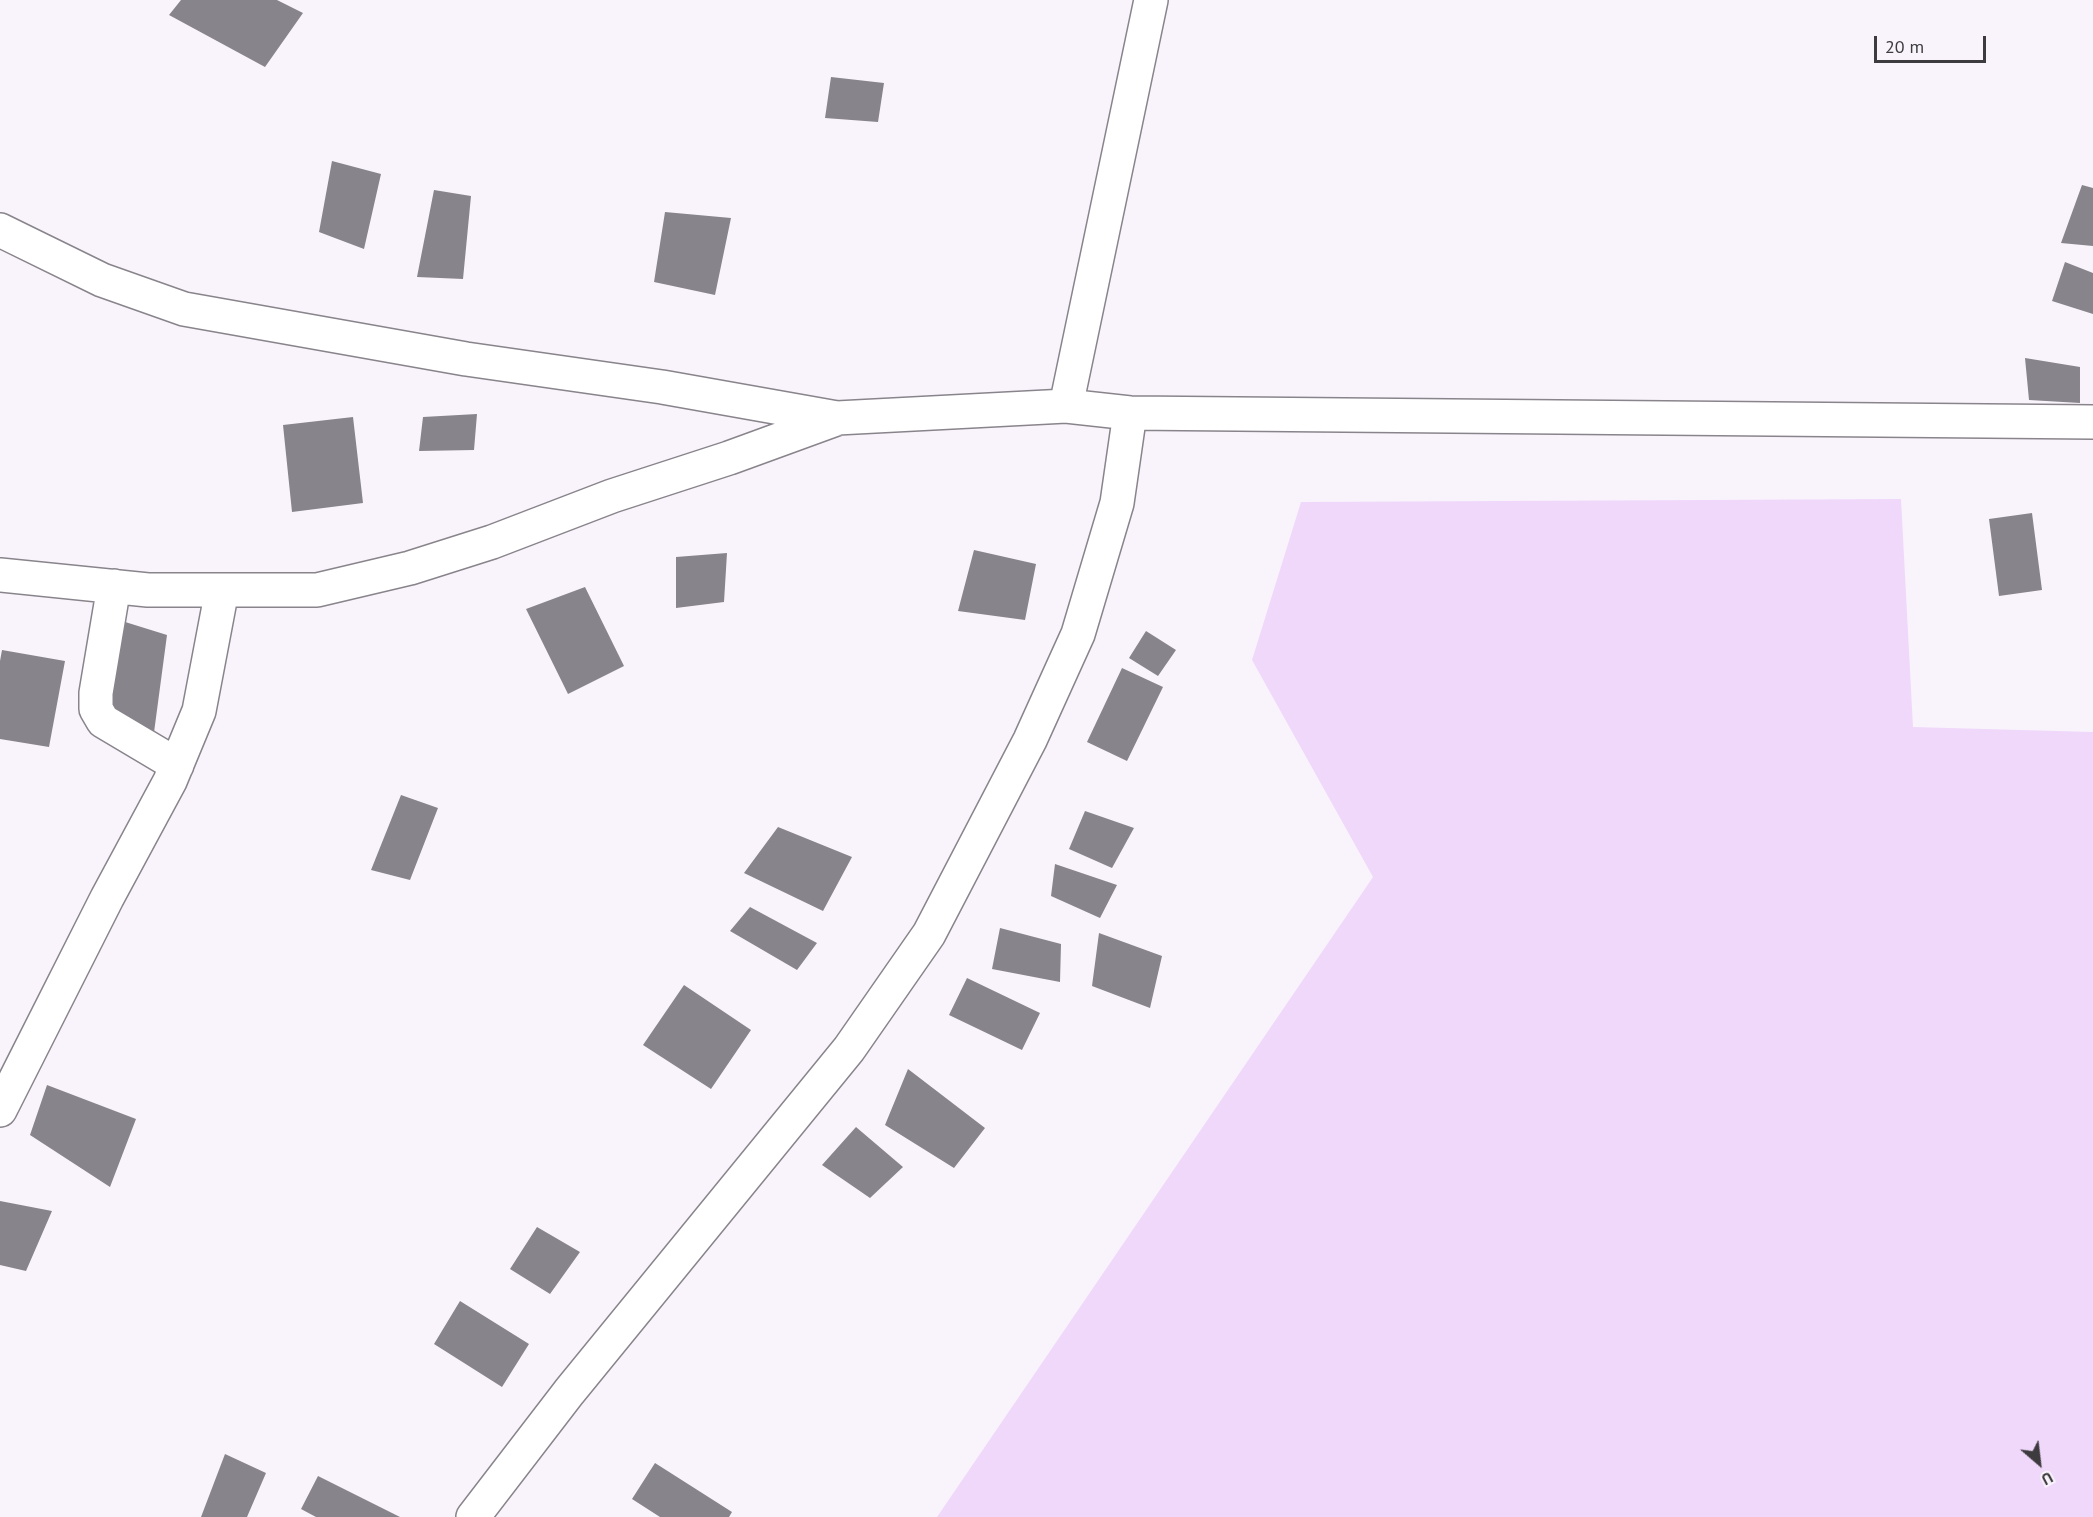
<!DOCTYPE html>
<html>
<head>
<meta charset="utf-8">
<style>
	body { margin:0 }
	#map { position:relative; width:2093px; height:1517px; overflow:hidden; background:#f9f4fc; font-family:"PT Sans",sans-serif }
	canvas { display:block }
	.north { position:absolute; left:2009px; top:1433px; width:60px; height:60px; -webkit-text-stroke:4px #f9f4fc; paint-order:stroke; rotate:152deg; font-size:16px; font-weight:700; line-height:24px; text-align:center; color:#3d3b3e }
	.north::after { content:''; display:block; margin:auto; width:21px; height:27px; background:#3d3b3e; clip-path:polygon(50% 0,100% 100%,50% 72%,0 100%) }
	.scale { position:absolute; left:1874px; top:36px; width:112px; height:27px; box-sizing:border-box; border:3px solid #3d3b3e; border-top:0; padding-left:8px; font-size:18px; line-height:21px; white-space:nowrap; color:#3d3b3e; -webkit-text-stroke:4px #f9f4fc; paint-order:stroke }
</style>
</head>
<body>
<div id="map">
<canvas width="2093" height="1517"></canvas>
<div class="north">U</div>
<div class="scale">20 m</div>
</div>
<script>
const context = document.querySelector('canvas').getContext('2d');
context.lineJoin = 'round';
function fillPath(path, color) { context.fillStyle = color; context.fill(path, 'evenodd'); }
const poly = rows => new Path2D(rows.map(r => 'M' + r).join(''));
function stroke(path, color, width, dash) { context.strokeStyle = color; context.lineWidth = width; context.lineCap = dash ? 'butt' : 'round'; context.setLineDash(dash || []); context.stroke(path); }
fillPath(poly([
	[1901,499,1913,727,2093,732,2093,1517,937,1517,1373,877,1252,660,1301,502]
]), '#f0d8fb');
fillPath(poly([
	[181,0,277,0,303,13,265,67,169,15],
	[831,77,884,83,878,122,825,118],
	[332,161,381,174,364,249,319,232],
	[2082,185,2093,188,2093,246,2061,243],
	[434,190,471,196,463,279,417,277],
	[665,212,731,218,715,295,654,282],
	[2065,262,2093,273,2093,314,2052,301],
	[2025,358,2080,367,2080,403,2029,400],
	[477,414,474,450,419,451,423,417],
	[353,417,363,503,292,512,283,425],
	[2032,513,2042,590,1999,596,1989,519],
	[974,550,1036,564,1025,620,958,611],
	[727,553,724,602,676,608,676,557],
	[585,587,624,666,568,694,526,609],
	[122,621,167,635,153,740,110,716],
	[1146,631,1176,650,1158,676,1129,658],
	[2,650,65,661,49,747,0,739,0,661],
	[1122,668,1163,687,1127,761,1087,742],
	[401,795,438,808,410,880,371,870],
	[1085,811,1134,828,1112,868,1069,849],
	[778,827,852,857,823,911,744,873],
	[1055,864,1117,885,1100,918,1051,896],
	[750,907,817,943,797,970,730,931],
	[1000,928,1061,944,1060,982,992,969],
	[1099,933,1162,956,1150,1008,1092,986],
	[967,978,1040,1013,1022,1050,949,1015],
	[684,985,751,1030,711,1089,643,1045],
	[908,1069,985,1128,954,1168,885,1125],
	[47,1085,136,1119,110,1187,30,1135],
	[856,1127,903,1167,870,1198,822,1165],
	[0,1201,52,1211,26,1271,0,1265],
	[537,1227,580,1252,550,1294,510,1269],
	[460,1301,529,1344,502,1387,434,1344],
	[225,1454,266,1473,247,1517,201,1517],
	[655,1463,732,1512,729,1517,660,1517,632,1499],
	[318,1476,400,1517,316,1517,301,1509]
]), '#88848b');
const street = poly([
	[0,230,102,280,184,309,466,359,662,387,837,418,1066,406,1130,413,2093,422],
	[1066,406,1151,0],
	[0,575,148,590,317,590,410,568,492,542,612,496,729,458,836,419],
	[114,586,96,693,96,709,103,721,177,765],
	[0,1110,107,898,170,781,199,711,222,590],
	[473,1517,569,1392,849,1049,929,934,1030,740,1078,634,1117,503,1130,413]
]);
stroke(street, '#89848b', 36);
stroke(street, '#fff', 33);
</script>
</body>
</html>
